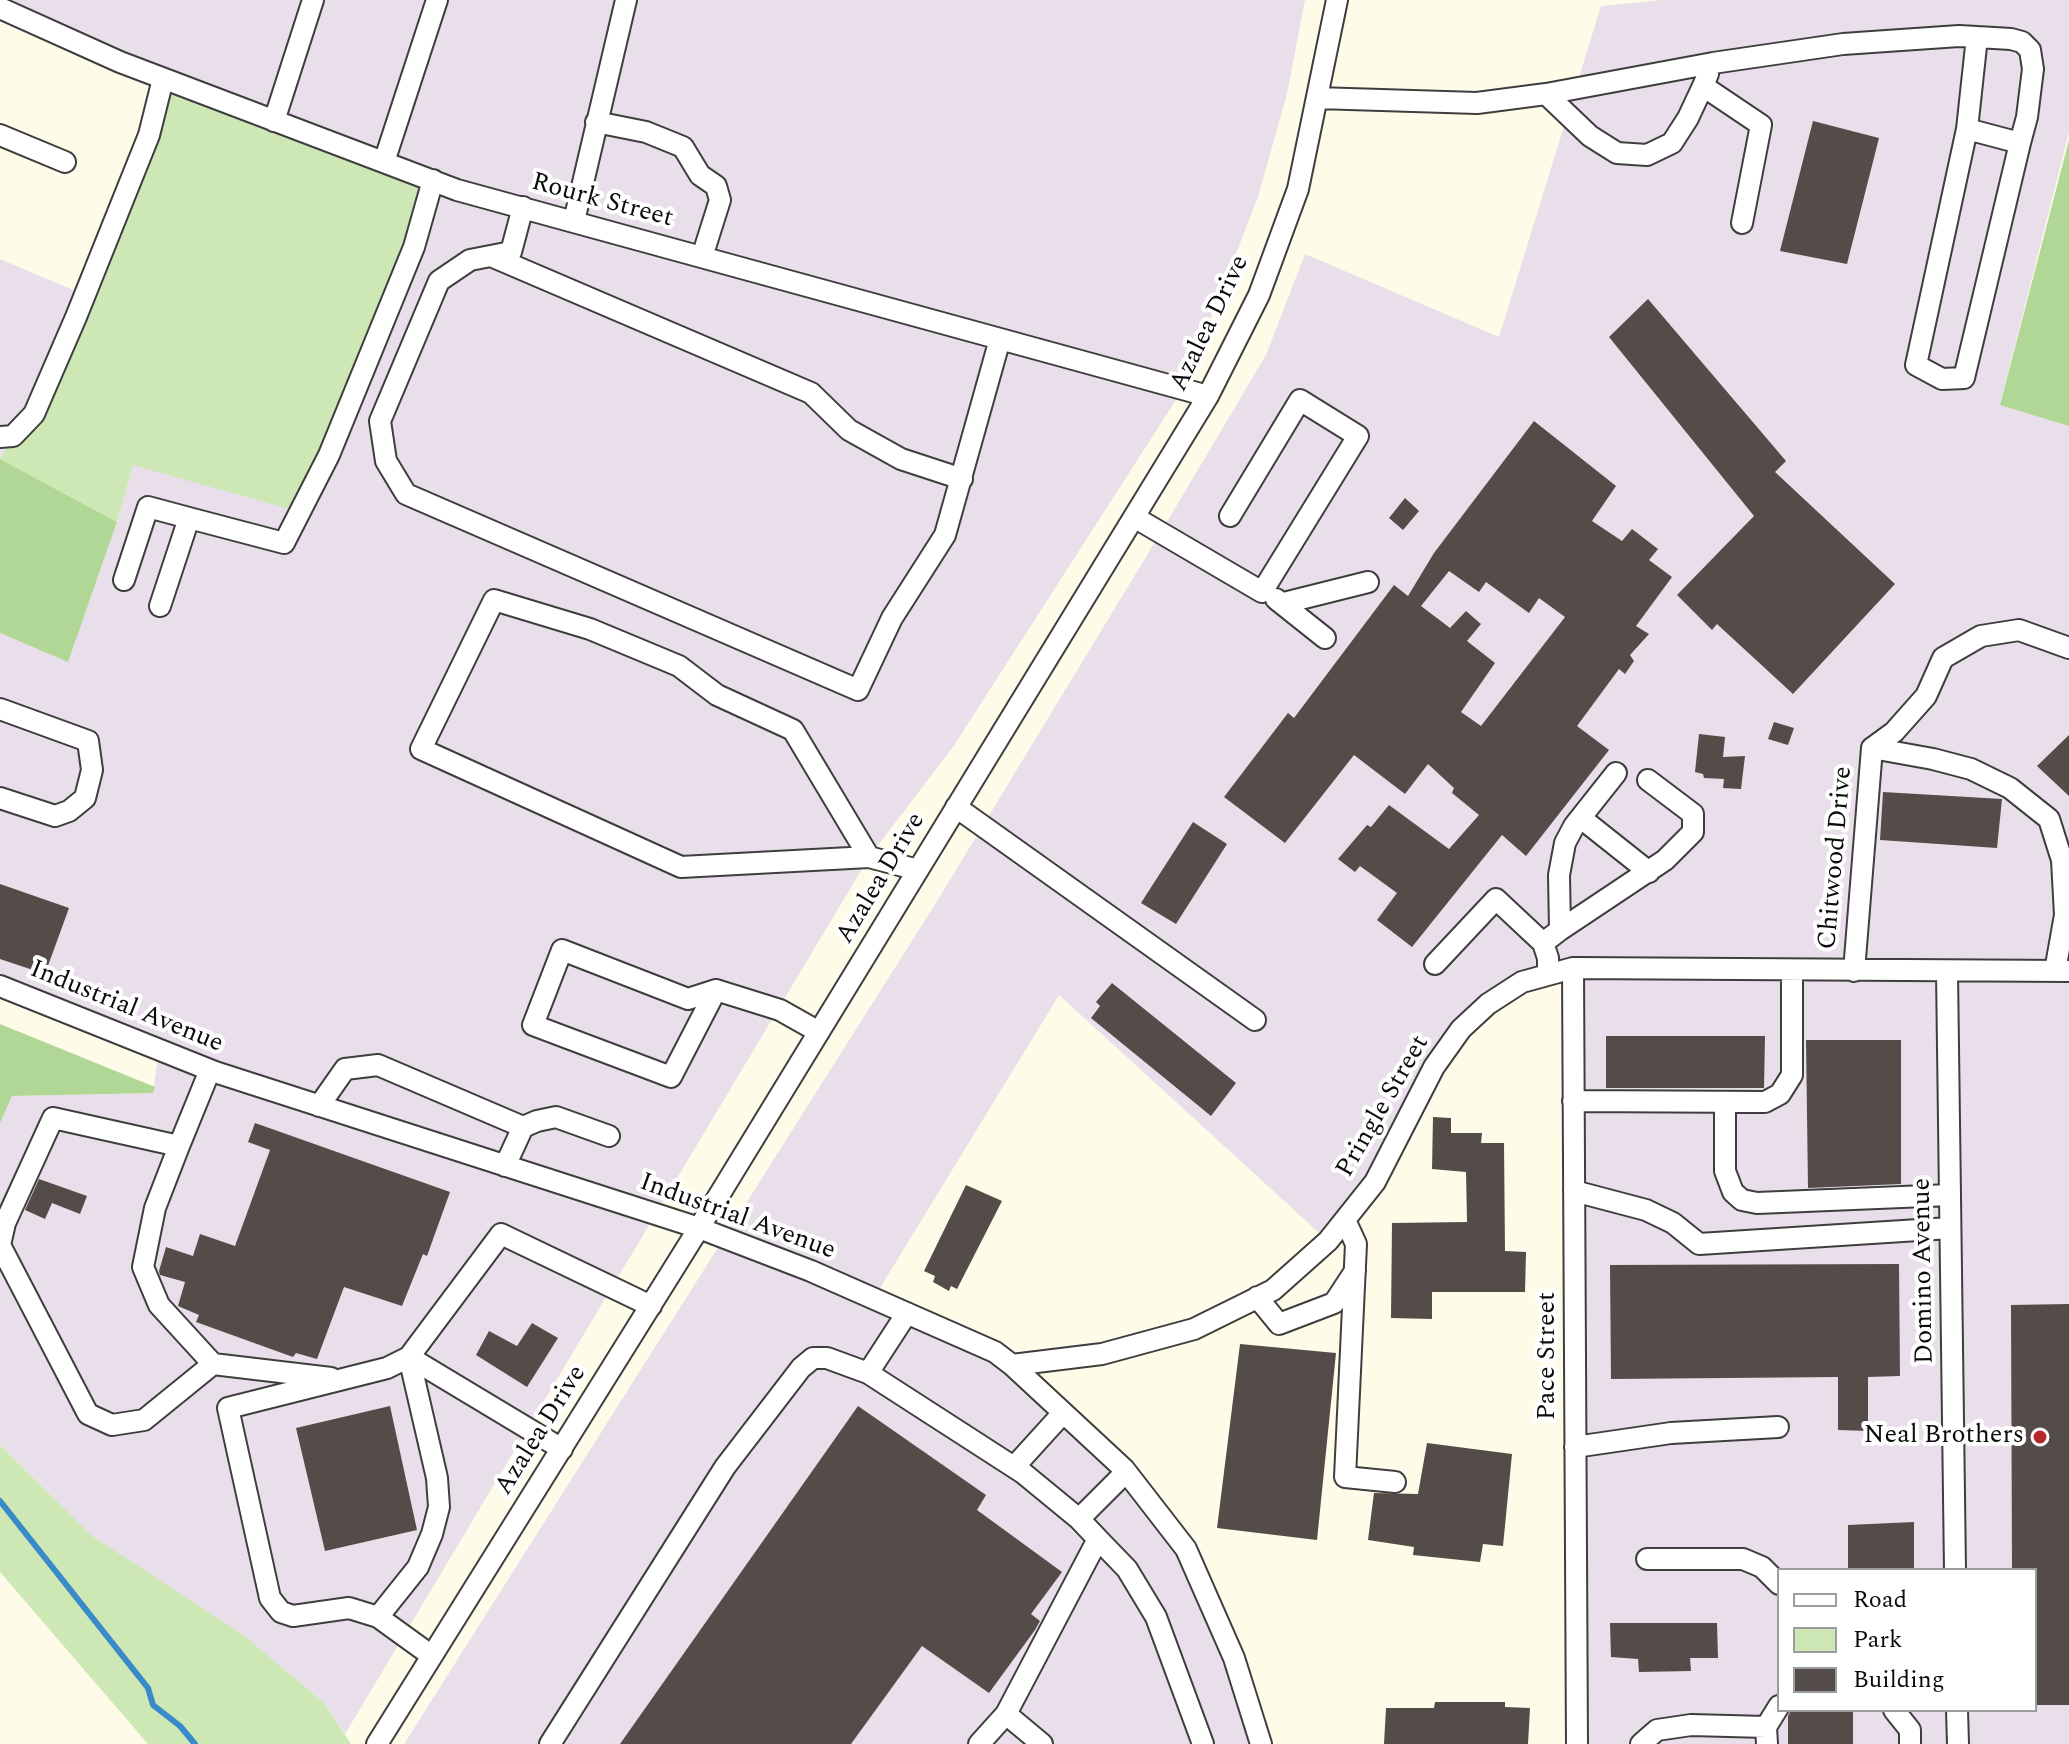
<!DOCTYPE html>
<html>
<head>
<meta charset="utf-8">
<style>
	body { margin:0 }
	#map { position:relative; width:2069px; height:1744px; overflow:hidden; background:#fefbe9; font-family:Spectral,serif }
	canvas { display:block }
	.legend { position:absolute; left:1777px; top:1568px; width:260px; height:144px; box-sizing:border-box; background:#fff; border:2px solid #9d9d9d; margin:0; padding:10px 14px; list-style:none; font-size:24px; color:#0b0b0b }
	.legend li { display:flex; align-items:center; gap:16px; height:40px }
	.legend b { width:40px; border:2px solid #9d9d9d }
</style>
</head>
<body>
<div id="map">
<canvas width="2069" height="1744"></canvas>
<ul class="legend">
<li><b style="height:10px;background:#fff"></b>Road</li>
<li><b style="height:22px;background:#cde7b5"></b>Park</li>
<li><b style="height:22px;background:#534c48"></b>Building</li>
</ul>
</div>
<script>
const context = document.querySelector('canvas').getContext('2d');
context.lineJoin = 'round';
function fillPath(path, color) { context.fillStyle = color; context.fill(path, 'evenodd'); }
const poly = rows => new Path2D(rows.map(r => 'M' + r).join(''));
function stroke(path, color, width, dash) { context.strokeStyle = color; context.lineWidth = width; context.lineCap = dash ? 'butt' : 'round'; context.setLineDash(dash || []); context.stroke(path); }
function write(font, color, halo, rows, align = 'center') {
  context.font = font + ' Spectral,serif'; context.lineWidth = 8; context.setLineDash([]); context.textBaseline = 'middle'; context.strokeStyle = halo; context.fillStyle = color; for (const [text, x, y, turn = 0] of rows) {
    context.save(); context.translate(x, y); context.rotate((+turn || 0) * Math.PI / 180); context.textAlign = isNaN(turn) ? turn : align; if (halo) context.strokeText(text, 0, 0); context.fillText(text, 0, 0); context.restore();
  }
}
fillPath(poly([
	[0,0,1305,0,1287,94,1258,197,1183,389,953,747,869,857,345,1734,324,1703,246,1638,92,1536,0,1445,0,1123,12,1096,153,1093,159,1050,0,986,0,633,68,661,117,522,133,465,274,121],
	[1662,0,2069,0,2069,132,2000,404,2069,426,2069,1744,1577,1744,1573,969,1488,1004,1328,1241,1059,995,874,1298,1012,1365,1186,1549,1261,1744,404,1744,934,906,1152,547,1266,355,1305,254,1499,337,1601,6],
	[1779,1570,2035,1570,2035,1710,1779,1710],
	[0,259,85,295,0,459]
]), '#e9dfea');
fillPath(poly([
	[163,79,433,180,300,512,133,465,117,522,0,459,13,436,34,414],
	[0,1445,92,1536,242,1634,324,1703,351,1744,148,1744,0,1572]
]), '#cde7b5');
fillPath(poly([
	[2069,140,2069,426,2000,405],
	[0,459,117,522,68,662,0,633],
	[0,1024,155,1087,153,1093,12,1096,0,1123]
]), '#b0d795');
stroke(poly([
	[0,1501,148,1688,153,1705,180,1726,195,1744]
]), '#398ac8', 6);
fillPath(poly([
	[1813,121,1879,138,1847,264,1780,251],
	[1648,299,1786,461,1775,472,1895,584,1793,694,1717,624,1712,630,1677,595,1754,516,1609,337],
	[1534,421,1616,486,1592,521,1622,541,1632,529,1658,549,1649,560,1672,577,1636,626,1649,634,1630,655,1634,661,1625,674,1619,669,1577,726,1609,750,1526,856,1502,835,1412,947,1377,920,1397,893,1360,866,1355,872,1338,859,1367,825,1371,827,1389,805,1449,849,1479,815,1452,793,1454,788,1428,764,1405,794,1354,755,1285,843,1224,797,1288,713,1294,718,1394,585,1408,596,1434,553],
	[1449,571,1479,592,1486,582,1529,613,1539,598,1565,617,1481,726,1461,712,1495,663,1467,641,1481,624,1466,611,1450,628,1421,606],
	[1405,498,1419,511,1403,530,1389,518],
	[1774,722,1794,728,1788,745,1768,739],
	[1699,734,1725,737,1723,757,1745,756,1741,789,1723,788,1724,779,1704,778,1703,774,1695,772],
	[2069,735,2069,796,2037,766],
	[1883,792,2002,799,1997,848,1880,840],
	[1193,822,1227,844,1176,924,1141,903],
	[0,884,69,908,45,974,0,959],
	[1112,983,1236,1083,1211,1116,1091,1018,1100,1006,1096,1002],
	[1606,1036,1765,1036,1764,1088,1606,1088],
	[1806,1040,1901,1040,1901,1184,1808,1188],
	[1433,1117,1451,1118,1451,1133,1482,1133,1481,1143,1504,1143,1505,1251,1526,1252,1525,1292,1432,1292,1432,1319,1391,1318,1392,1223,1467,1222,1466,1172,1432,1169],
	[255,1123,450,1192,427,1256,423,1254,402,1306,344,1287,317,1359,296,1353,293,1357,196,1322,199,1315,178,1306,185,1282,160,1275,159,1271,166,1247,193,1256,200,1234,235,1246,270,1150,248,1142],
	[39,1179,87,1196,80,1214,52,1203,45,1219,25,1210],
	[966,1185,1002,1201,957,1289,951,1286,949,1291,933,1282,935,1276,924,1271],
	[1899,1264,1900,1376,1868,1377,1868,1431,1838,1430,1838,1377,1611,1379,1610,1265],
	[2069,1304,2069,1705,2035,1705,2035,1570,2012,1570,2011,1305],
	[532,1323,558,1338,527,1387,476,1355,489,1331,517,1346],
	[1240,1344,1336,1353,1317,1540,1217,1528],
	[390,1406,417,1530,325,1551,296,1428],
	[858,1406,986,1495,977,1510,1062,1572,1031,1614,1040,1621,1035,1630,989,1693,922,1646,851,1744,620,1744],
	[1427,1443,1512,1454,1503,1546,1483,1544,1480,1562,1413,1555,1414,1547,1368,1540,1374,1493,1418,1494],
	[1914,1522,1914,1570,1848,1570,1848,1525],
	[1610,1623,1717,1623,1718,1658,1690,1658,1691,1671,1639,1672,1638,1659,1611,1657],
	[1435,1702,1505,1702,1505,1707,1530,1708,1528,1744,1384,1744,1386,1708,1434,1708],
	[1791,1710,1853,1710,1853,1744,1788,1744,1788,1716]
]), '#534c48');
const minor = poly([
	[0,8,120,62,457,190,1208,396],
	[1708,74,1703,86,1761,125,1742,223],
	[1546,94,1590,136,1617,153,1647,155,1672,143,1688,118,1703,86],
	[1317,98,1477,103,1546,94,1713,63,1843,44,1959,36,1977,37,2011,39,2022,42,2030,50,2033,69,2027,117,2020,143,1967,129,1977,37],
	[274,121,313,0],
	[596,122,646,132,683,147,700,175,716,186,720,200,702,257],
	[1967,129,1916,365,1942,379,1964,378,2020,143],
	[0,135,65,162],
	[384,162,437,0],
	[523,207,511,252,470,260,439,281,380,421,386,461,406,494,858,690,892,618,945,535,1000,339],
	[574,221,626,0],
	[491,256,811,393,849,430,901,459,962,479],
	[0,437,13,436,34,414,76,317,149,135,163,79],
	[1134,517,1262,592,1358,436,1300,400,1230,516],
	[124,580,148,507,189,518],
	[1276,599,1325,638],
	[1284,603,1368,582],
	[160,606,189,518,284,543,329,455,414,247,433,180],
	[0,709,88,741,92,770,85,798,69,811,55,816,0,798],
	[956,807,1255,1020],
	[1581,818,1649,872],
	[869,857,793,730,717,695,679,666,590,629,494,600,421,749,681,867,869,857,918,870],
	[1560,930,1665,860,1693,832,1693,814,1648,780],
	[1435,964,1496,899,1543,943],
	[1573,968,1577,1744],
	[1854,971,1872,748],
	[2055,971,2065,915,2062,860,2049,819,2010,788,1971,769,1933,759,1872,748,1894,732,1926,696,1943,658,1981,636,2019,630,2069,648],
	[1947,972,1955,1570],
	[1548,974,1548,958,1543,943,1560,930,1559,875,1565,843,1574,826,1616,773],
	[0,986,215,1072,699,1228,811,1271,995,1352,1012,1365,1124,1469,1186,1549,1234,1658,1261,1744],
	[716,990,671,1077,533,1025,562,950,688,999,716,990,780,1010,819,1032],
	[210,1070,179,1146,53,1118,5,1223,0,1245,88,1414,112,1425,144,1420,213,1364,331,1378],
	[1573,1101,1765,1102,1780,1094,1792,1075,1792,971],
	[1725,1102,1725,1171,1733,1192,1742,1200,1757,1203,1950,1195],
	[319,1106,345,1069,378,1065,523,1127],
	[179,1146,155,1208,143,1267,159,1305,213,1364],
	[505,1166,523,1127,537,1121,556,1117,609,1136],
	[1574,1191,1646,1210,1673,1223,1699,1244,1950,1228],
	[1345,1220,1356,1244,1345,1477,1395,1482],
	[1257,1297,1279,1324,1334,1303,1355,1271],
	[1012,1365,1102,1354,1194,1329,1273,1290,1328,1241,1375,1182,1434,1067,1461,1029,1488,1004,1522,982,1573,968,2069,971],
	[868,1373,907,1313],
	[1575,1447,1671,1433,1778,1427],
	[562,1449,409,1357,501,1234,651,1306],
	[1014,1467,1063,1413],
	[1079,1519,1126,1472],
	[1098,1539,1127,1569,1156,1617,1203,1744],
	[1647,1559,1743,1559,1762,1567,1779,1584],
	[378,1617,418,1567,432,1534,439,1507,437,1478,409,1357,387,1368,228,1408,270,1598,281,1612,293,1616,349,1608,378,1617,432,1656],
	[1894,1710,1910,1730,1910,1744],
	[1957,1710,1958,1744],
	[1006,1714,1042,1744],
	[377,1744,699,1228,1208,396,1259,295,1298,189,1337,0],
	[550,1744,725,1467,801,1368,813,1358,827,1358,868,1373,1023,1473,1079,1519,1098,1539,1006,1714,979,1744],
	[1641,1744,1657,1730,1691,1725,1766,1727],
	[1767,1744,1766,1727,1779,1706]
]);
stroke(minor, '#3e3e3e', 24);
stroke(minor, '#fff', 20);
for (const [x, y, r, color] of [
	[2040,1437,8,"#b5282a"]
]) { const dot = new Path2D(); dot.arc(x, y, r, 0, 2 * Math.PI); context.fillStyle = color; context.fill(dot); stroke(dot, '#fff', 3); }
write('26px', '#0b0b0b', '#fff', [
	["Rourk Street",602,202,15],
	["Azalea Drive",1211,324,-64],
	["Chitwood Drive",1837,858,-85],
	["Azalea Drive",882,879,-59],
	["Industrial Avenue",126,1008,22],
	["Pringle Street",1384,1107,-60],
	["Industrial Avenue",737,1218,20],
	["Domino Avenue",1925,1271,-91],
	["Pace Street",1549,1356,-90],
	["Azalea Drive",542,1431,-58]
]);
write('26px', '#0b0b0b', '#fff', [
	["Neal Brothers",2024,1437]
], 'right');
</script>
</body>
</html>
